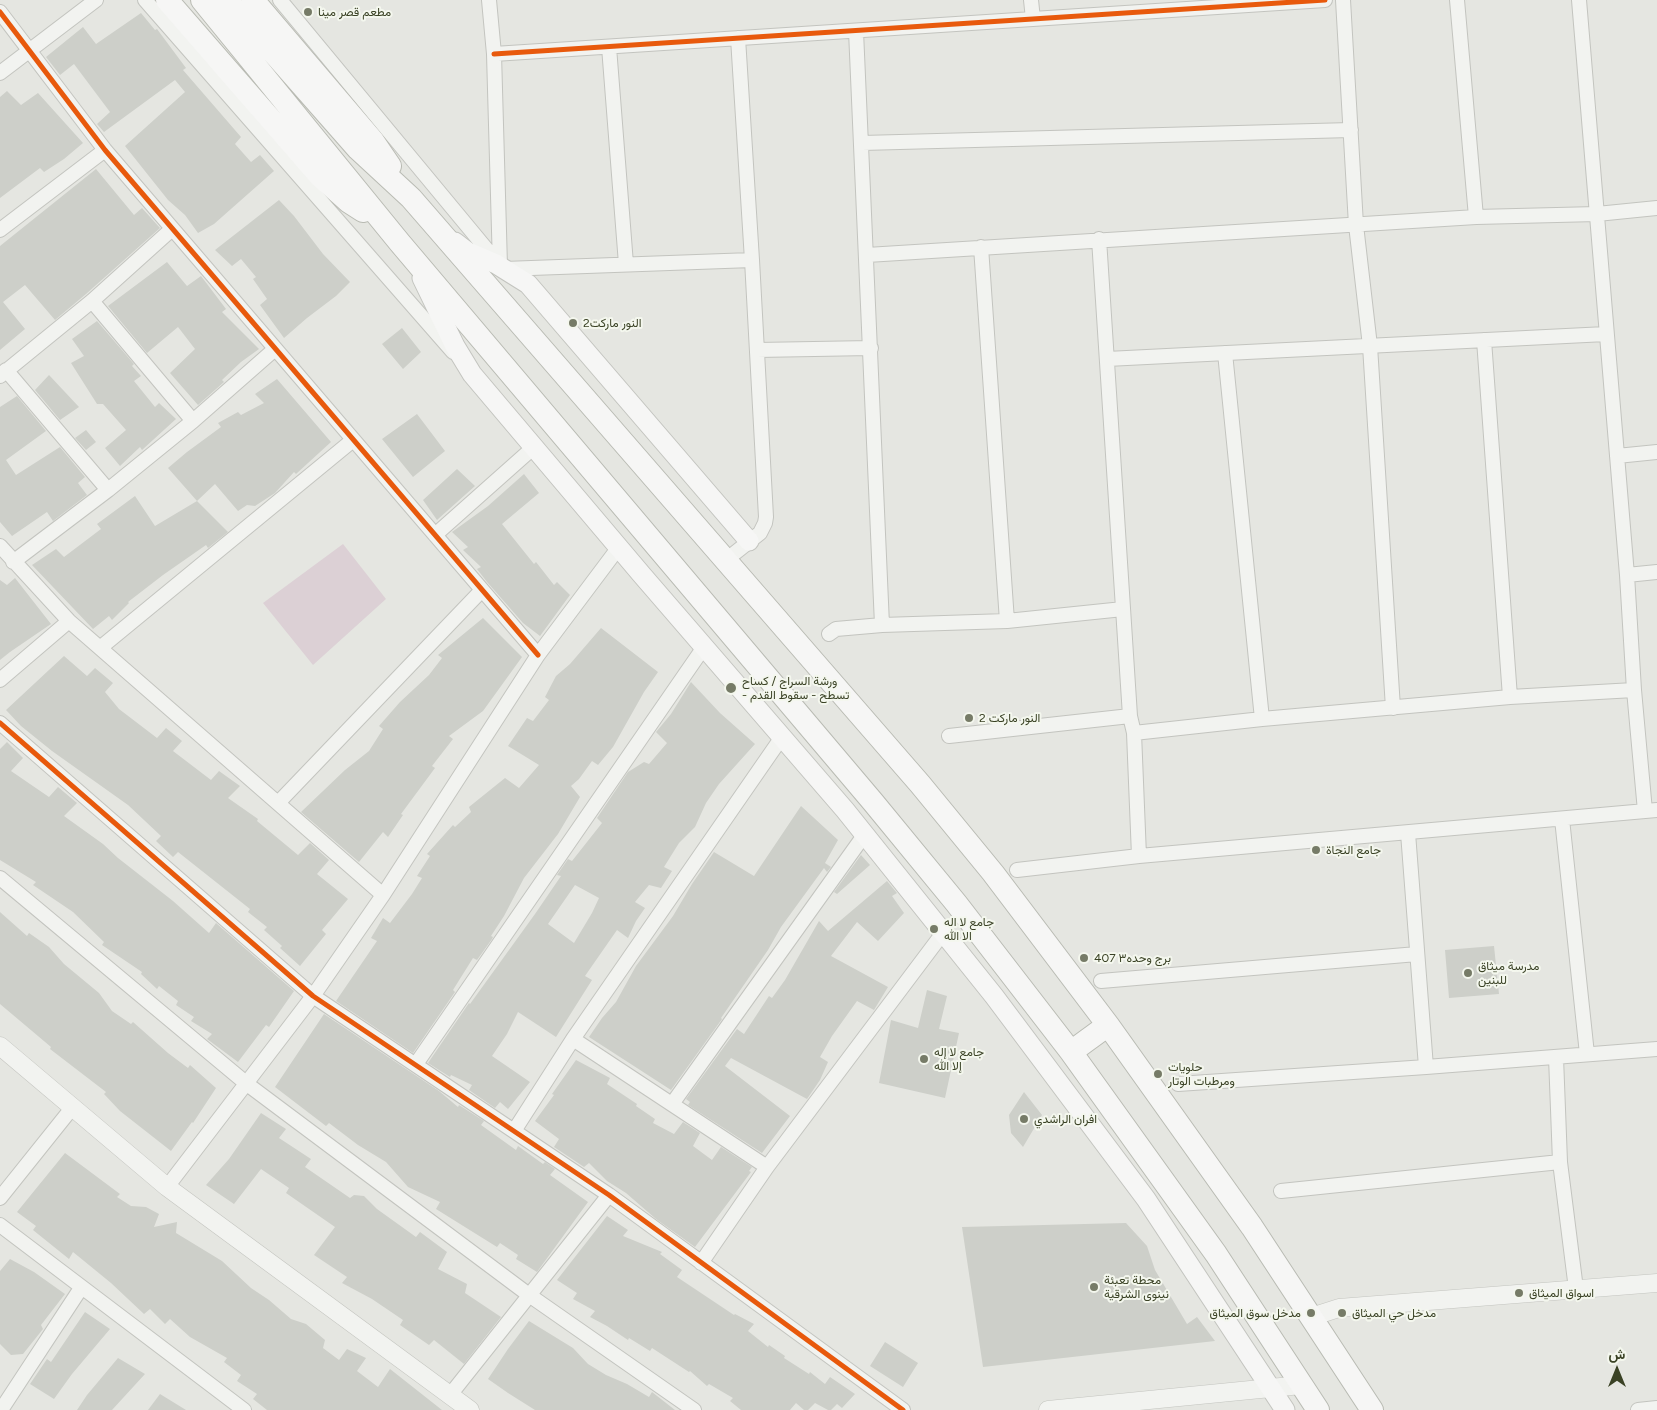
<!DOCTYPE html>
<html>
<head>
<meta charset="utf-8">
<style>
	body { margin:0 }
	#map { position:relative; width:1657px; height:1410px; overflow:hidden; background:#e5e6e1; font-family:Figtree,Vazirmatn,sans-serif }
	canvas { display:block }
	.north { position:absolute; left:1592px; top:1345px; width:50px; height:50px; -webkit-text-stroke:4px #f4f7ee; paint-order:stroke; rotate:0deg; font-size:14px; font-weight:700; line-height:20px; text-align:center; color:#3a4225 }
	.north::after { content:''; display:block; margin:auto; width:18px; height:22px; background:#3a4225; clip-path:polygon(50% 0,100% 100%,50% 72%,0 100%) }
</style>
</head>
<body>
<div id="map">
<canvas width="1657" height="1410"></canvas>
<div class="north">ش</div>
</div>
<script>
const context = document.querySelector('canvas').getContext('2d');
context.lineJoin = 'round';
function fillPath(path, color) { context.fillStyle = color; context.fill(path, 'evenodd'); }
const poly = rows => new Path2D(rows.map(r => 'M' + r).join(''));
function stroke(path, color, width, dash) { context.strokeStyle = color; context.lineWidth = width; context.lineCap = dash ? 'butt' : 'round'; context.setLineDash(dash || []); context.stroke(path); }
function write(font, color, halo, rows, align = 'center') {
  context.font = font + ' Figtree,Vazirmatn,sans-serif'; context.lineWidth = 4; context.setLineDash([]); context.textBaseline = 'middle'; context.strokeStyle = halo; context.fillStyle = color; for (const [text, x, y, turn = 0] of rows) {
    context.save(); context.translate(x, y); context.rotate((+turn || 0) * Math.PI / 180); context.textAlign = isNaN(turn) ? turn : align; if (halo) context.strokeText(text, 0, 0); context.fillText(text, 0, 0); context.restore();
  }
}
fillPath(poly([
	[343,544,386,599,313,665,263,603]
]), '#dcd0d5');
fillPath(poly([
	[141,13,155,30,157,29,186,68,183,70,241,137,235,144,251,162,260,155,274,171,214,224,198,233,185,215,168,200,125,146,185,92,175,80,104,132,97,124,110,112,74,64,60,75,46,57,83,27,96,44],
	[7,91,21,105,38,93,83,143,64,159,44,172,40,168,0,198,0,97],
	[96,169,134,215,142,208,160,228,86,294,55,320,25,285,3,302,25,329,0,350,0,246],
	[279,200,294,216,323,254,350,282,336,296,307,318,284,338,260,305,267,299,253,279,256,277,241,259,232,266,215,250],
	[167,262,187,286,201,276,226,309,222,312,259,349,241,362,222,380,224,382,198,405,170,373,195,349,178,327,147,353,108,306],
	[97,321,134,364,132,366,141,376,134,381,155,407,159,403,176,419,142,450,140,447,120,466,105,448,126,430,103,404,97,404,71,363,84,356,72,339],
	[402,328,421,352,403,369,382,344],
	[49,375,79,407,60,420,35,390],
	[277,379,331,442,296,474,294,472,275,493,255,506,247,505,238,511,215,484,197,501,168,468,187,452,221,427,218,423,238,412,241,415,264,403,255,394],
	[17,396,46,431,6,460,16,475,60,447,85,477,78,483,87,495,53,521,47,512,12,536,0,522,0,407],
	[417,414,445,451,413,477,382,439],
	[86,430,96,442,86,450,75,438],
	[457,469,475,486,437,520,423,500],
	[524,474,539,493,502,524,534,564,536,562,554,585,557,582,570,595,540,636,523,623,487,582,477,569,481,567,463,550,468,547,452,532,488,506],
	[135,496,155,526,197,501,228,532,208,548,206,545,163,575,128,602,129,603,112,620,109,616,93,629,32,565,56,549,64,557,101,529,97,524],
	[15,578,51,624,10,652,0,660,0,580,7,585],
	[483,618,522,657,483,711,449,736,453,739,432,766,435,768,401,814,403,815,388,837,383,832,359,862,301,812,345,770,369,751,383,729,379,726,400,702,429,675,442,658,438,655],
	[601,628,658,672,644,692,613,747,598,765,592,761,579,779,571,786,580,797,558,834,524,878,504,916,491,936,493,937,492,939,477,960,473,958,453,990,455,992,413,1053,336,1001,377,941,371,938,383,918,390,923,412,894,422,878,417,876,430,856,427,854,453,825,455,827,471,812,469,807,505,778,519,788,539,765,508,746,527,718,533,721,549,700,545,697,556,676,570,664],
	[64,656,87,676,95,668,113,683,105,692,119,709,157,738,166,728,182,741,173,751,211,780,219,771,240,786,228,798,258,819,257,821,298,855,310,843,329,860,317,874,348,899,322,930,326,934,300,966,280,948,282,946,264,930,267,927,248,912,250,909,178,852,173,857,156,841,161,836,128,805,52,751,21,726,6,710],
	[691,682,720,713,755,744,719,784,706,803,695,827,679,843,664,867,672,871,661,888,649,885,635,902,645,908,636,921,628,938,617,930,585,976,592,980,556,1037,518,1012,507,1034,492,1056,530,1082,508,1109,500,1102,495,1108,469,1090,472,1085,451,1075,450,1077,428,1063,469,1003,470,1004,535,914,561,876,557,875,568,859,572,861,602,823,597,818,628,772,644,762,649,764,667,743,656,732,671,714],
	[575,885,599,898,592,913,574,943,548,924],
	[7,742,23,758,11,771,49,797,58,787,77,803,64,816,103,844,118,858,173,901,209,933,216,923,294,991,269,1027,266,1025,238,1062,207,1039,212,1034,191,1021,194,1017,176,1005,178,1001,159,986,157,989,141,974,142,972,102,945,104,942,73,912,33,885,36,882,0,860,0,749],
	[801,806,838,840,825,863,831,867,827,872,824,868,781,927,768,950,721,1018,722,1019,671,1090,589,1037,602,1018,616,1002,636,966,673,916,692,884,714,852,754,876],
	[861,855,870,865,837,894,834,892],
	[887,881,897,893,892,896,904,913,878,941,857,922,831,956,888,987,874,1010,857,1001,832,1036,820,1057,828,1062,820,1080,807,1099,731,1058,725,1066,790,1116,762,1153,688,1105,690,1102,686,1099,737,1029,744,1034,769,996,772,998,785,980,819,921,828,931],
	[0,912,27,936,29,933,49,947,64,964,99,993,112,1011,131,1024,133,1022,168,1053,188,1068,190,1065,216,1088,193,1123,192,1122,171,1151,120,1111,104,1094,106,1092,50,1049,51,1047,0,1004],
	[1494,946,1499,994,1449,998,1445,950],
	[927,990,947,996,939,1029,959,1033,945,1098,879,1083,891,1020,918,1028],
	[324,1014,439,1091,458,1107,459,1105,484,1121,481,1125,516,1150,518,1146,543,1164,545,1162,555,1169,550,1175,588,1202,537,1272,516,1259,518,1255,500,1243,497,1247,436,1209,440,1202,408,1187,386,1162,358,1145,329,1123,326,1126,275,1087],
	[576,1060,610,1078,607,1084,637,1104,636,1106,655,1119,653,1123,674,1134,683,1122,700,1133,693,1146,712,1160,721,1147,752,1167,749,1171,751,1172,695,1247,656,1219,626,1193,607,1181,589,1163,584,1167,554,1147,559,1139,535,1121,554,1095,552,1094],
	[1024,1092,1042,1115,1023,1147,1011,1133,1009,1115],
	[261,1113,286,1129,279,1138,311,1159,305,1167,350,1198,354,1195,364,1196,377,1209,416,1237,420,1232,447,1252,438,1269,467,1284,465,1293,501,1317,464,1364,434,1340,429,1345,400,1325,403,1320,372,1299,342,1283,347,1277,314,1255,335,1227,286,1193,289,1188,261,1169,234,1204,206,1185,229,1159],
	[65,1153,120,1194,117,1197,131,1206,146,1207,159,1214,154,1227,177,1222,176,1233,222,1261,251,1288,269,1300,291,1319,306,1324,325,1340,323,1348,339,1360,347,1349,366,1358,357,1371,378,1387,390,1369,442,1410,267,1410,253,1399,257,1394,237,1381,241,1375,224,1362,227,1358,190,1337,170,1319,165,1324,150,1309,144,1314,111,1283,73,1252,69,1259,33,1230,36,1226,17,1212],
	[607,1216,628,1230,623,1236,662,1252,660,1254,682,1270,677,1277,734,1315,735,1314,754,1324,748,1331,768,1347,769,1345,785,1356,784,1358,809,1374,810,1372,825,1384,830,1377,855,1394,842,1408,837,1404,831,1410,828,1410,815,1403,808,1410,804,1410,796,1403,790,1410,741,1410,730,1401,733,1398,709,1384,707,1386,690,1371,689,1372,652,1348,650,1351,629,1338,628,1340,607,1326,590,1317,595,1311,573,1299,577,1293,557,1280],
	[1126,1223,1147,1246,1155,1270,1187,1324,1197,1317,1215,1341,983,1367,962,1227],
	[10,1259,34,1272,65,1294,41,1325,43,1329,23,1354,11,1355,0,1344,0,1271],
	[85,1312,110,1329,72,1374,54,1399,30,1384,47,1359,51,1362],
	[529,1321,573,1348,588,1364,606,1375,627,1384,649,1397,652,1392,675,1410,535,1410,508,1393,488,1379,508,1349],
	[885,1342,918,1363,903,1387,870,1366],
	[118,1358,145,1374,112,1410,77,1410,87,1395],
	[160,1394,186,1410,148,1410]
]), '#cdcfc9');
const minor = poly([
	[145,0,453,352],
	[280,0,498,263],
	[489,0,494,54,500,266],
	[1031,0,1033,19],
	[1343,0,1356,225,1370,346,1393,708],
	[1457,0,1476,217],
	[1579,0,1627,575,1634,690,1645,811],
	[0,12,105,150,538,655],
	[856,31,882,625],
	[609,47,626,264],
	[494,54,1325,0],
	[0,73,96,0],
	[862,143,1351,130],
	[0,230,105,150],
	[1099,239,1130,716,1134,733,1139,856],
	[981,247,1007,621],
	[867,255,1476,217,1597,214,1657,208],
	[504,269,752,260],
	[92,301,193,421],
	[1484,340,1510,697],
	[757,350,871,348],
	[1225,353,1262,719],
	[1107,359,1606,334],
	[6,370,108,490],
	[0,376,92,301,172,229],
	[1617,456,1657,452],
	[435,535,534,447],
	[0,546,69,621,383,895],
	[726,560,760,533,765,523,766,517,752,260,738,38],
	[13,562,108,490,193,421,275,349],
	[1627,575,1657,572],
	[829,634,836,629,882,625,1007,621,1123,609],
	[100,648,353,440],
	[0,680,69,621],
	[0,723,313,996,609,1195,903,1410],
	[1134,733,1262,719,1510,697,1634,690],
	[949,736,1130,716],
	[278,803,482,590],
	[1562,819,1587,1054],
	[1408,833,1426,1067],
	[1017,870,1139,856,1657,810],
	[0,878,247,1084,529,1295,694,1410],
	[1101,981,1417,954],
	[573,1039,767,1167],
	[1556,1057,1560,1162,1576,1289],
	[416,1064,704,647],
	[1178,1084,1426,1067,1657,1049],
	[672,1104,865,834],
	[514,1131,573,1039,782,737],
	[167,1187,313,996,383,895,538,655,619,547],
	[1281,1191,1560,1162],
	[0,1198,72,1108],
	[0,1225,244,1410],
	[701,1263,767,1167,943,933],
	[450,1395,609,1195],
	[1,1410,81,1288],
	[1638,1410,1657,1408]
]);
const tertiary = poly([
	[0,1046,167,1187,470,1410],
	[1311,1317,1339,1308,1657,1283],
	[1048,1410,1301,1385]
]);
const secondary = poly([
	[455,242,468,252,496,264,528,284,749,541],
	[422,278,455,346,472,374,642,575,845,810,994,996,1146,1199,1285,1410]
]);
const trunk = poly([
	[167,0,320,176,349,202,363,211],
	[202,0,400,243,873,802,956,903,1071,1052,1216,1254,1318,1410],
	[227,0,358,149,411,198,920,784,993,873,1108,1025,1252,1227,1372,1410],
	[253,0,373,141,390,166],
	[1071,1052,1108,1025]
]);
stroke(minor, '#c3c4bf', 16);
stroke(tertiary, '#c3c4bf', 19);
stroke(secondary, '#c3c4bf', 21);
stroke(trunk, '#b9bbb3', 24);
stroke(minor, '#f2f3f0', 14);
stroke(tertiary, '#f2f3f0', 18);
stroke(secondary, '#f6f6f5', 19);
stroke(trunk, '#f6f6f5', 22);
stroke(poly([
	[0,12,105,150,538,655],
	[494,54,1325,0],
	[0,723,313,996,609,1195,903,1410]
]), '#e8590c', 5);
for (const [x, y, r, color] of [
	[308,12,5,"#767b67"],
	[573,323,5,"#767b67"],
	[731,688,6,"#767b67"],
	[969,718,5,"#767b67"],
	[1316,850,5,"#767b67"],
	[934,929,5,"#767b67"],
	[1084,958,5,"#767b67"],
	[1468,973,5,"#767b67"],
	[924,1059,5,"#767b67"],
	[1158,1074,5,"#767b67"],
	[1024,1119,5,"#767b67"],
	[1094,1287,5,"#767b67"],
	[1519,1293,5,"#767b67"],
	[1311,1313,5,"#767b67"],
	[1342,1313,5,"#767b67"]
]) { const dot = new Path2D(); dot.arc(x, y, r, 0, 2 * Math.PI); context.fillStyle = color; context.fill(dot); stroke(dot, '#f4f7ee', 2); }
write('12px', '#3a4225', '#f4f7ee', [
	["مطعم قصر مينا",318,12],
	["النور ماركت2",583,323],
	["ورشة السراج / كساح",742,681],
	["- تسطح - سقوط القدم",742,695],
	["النور ماركت 2",979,718],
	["جامع النجاة",1326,850],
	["جامع لا اله",944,922],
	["الا الله",944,936],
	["برج وحده٣ 407",1094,958],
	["مدرسة ميثاق",1478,966],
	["للبنين",1478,980],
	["جامع لا إله",934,1052],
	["إلا الله",934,1066],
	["حلويات",1168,1067],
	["ومرطبات الوتار",1168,1081],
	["افران الراشدي",1034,1119],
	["محطة تعبئة",1104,1280],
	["نينوى الشرقية",1104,1294],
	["اسواق الميثاق",1529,1293],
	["مدخل سوق الميثاق",1301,1313,"right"],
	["مدخل حي الميثاق",1352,1313]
], 'left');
</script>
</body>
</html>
